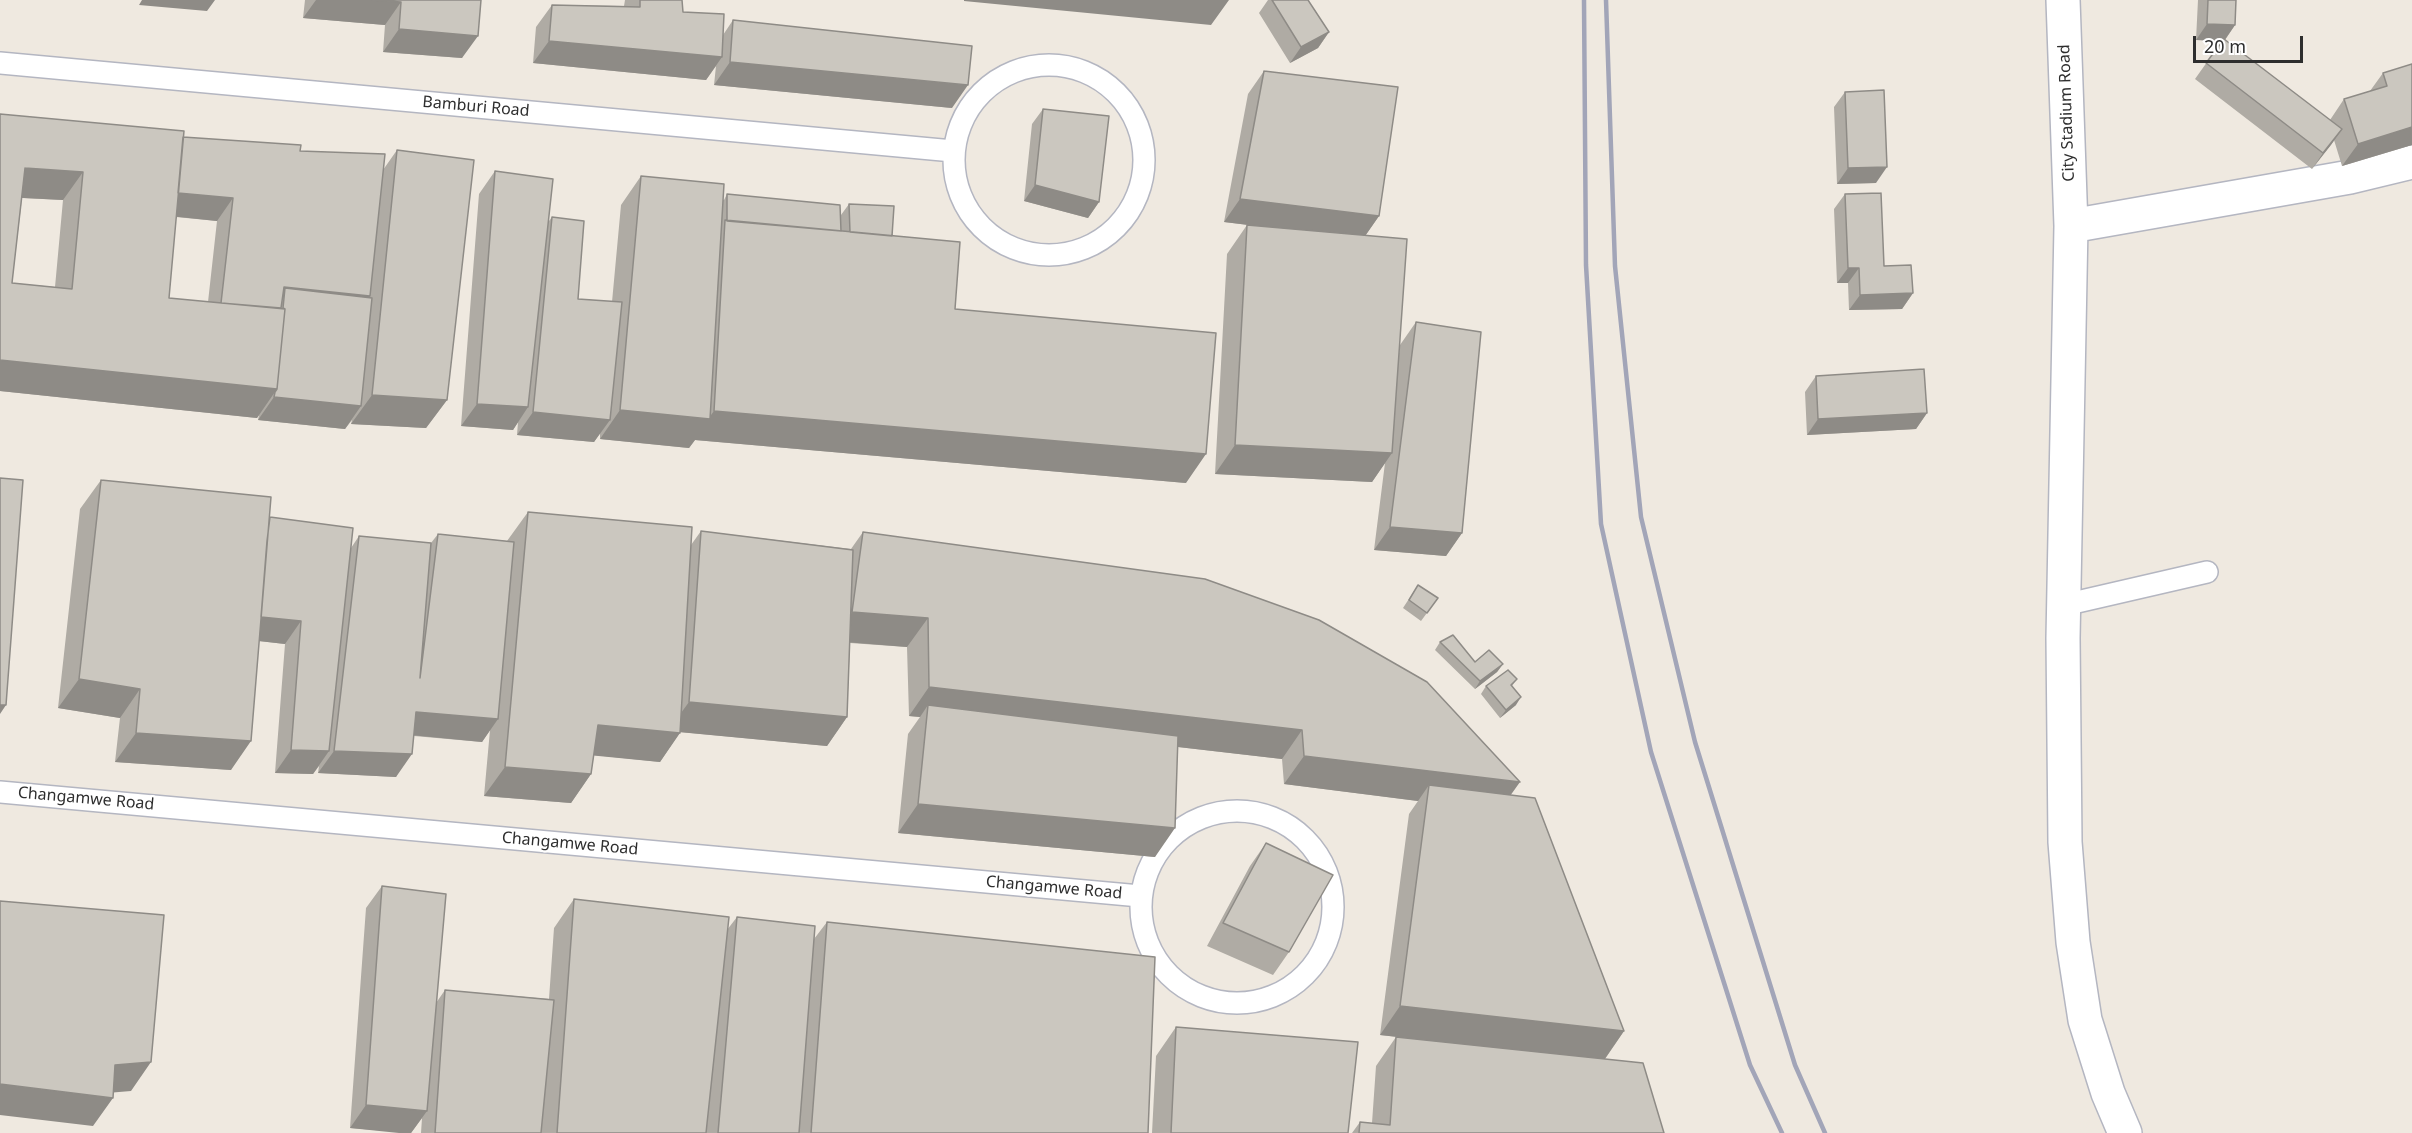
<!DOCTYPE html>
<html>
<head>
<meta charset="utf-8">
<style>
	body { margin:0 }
	#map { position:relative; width:2412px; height:1133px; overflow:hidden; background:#efe9e0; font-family:"Noto Sans",sans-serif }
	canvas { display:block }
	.scale { position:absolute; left:2193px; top:36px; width:110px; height:27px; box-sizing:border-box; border:3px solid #2e2e2e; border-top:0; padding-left:8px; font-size:18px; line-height:21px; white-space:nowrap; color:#2e2e2e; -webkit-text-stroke:4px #fff; paint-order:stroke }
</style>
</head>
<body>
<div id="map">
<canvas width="2412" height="1133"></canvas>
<div class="scale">20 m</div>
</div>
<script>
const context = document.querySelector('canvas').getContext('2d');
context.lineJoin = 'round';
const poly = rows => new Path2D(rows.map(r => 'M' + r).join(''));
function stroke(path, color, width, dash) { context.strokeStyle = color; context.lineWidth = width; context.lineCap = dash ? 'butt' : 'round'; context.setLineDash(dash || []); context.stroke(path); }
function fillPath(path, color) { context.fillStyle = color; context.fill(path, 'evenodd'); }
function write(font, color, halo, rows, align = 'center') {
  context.font = font + ' "Noto Sans",sans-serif'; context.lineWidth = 4.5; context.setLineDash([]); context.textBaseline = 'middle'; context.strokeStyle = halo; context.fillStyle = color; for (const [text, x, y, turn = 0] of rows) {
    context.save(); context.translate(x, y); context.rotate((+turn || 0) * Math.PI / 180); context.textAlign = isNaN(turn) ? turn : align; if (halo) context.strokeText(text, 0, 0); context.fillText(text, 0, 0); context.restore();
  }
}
const lane = poly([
	[0,63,953,151],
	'954 160a95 95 0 1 1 190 0a95 95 0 1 1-190 0Z',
	[2064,605,2207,572],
	[0,792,1140,896],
	'1141 907a96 96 0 1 1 192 0a96 96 0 1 1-192 0Z'
]);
const street = poly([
	[2063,0,2071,226,2063,638,2065,842,2073,942,2085,1020,2108,1093,2125,1133],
	[2071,226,2350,177,2412,162]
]);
stroke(lane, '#b4b6c1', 24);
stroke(street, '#b4b6c1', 36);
stroke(lane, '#fff', 21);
stroke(street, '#fff', 33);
stroke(poly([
	[1584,0,1586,265,1601,524,1651,752,1750,1065,1782,1133],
	[1606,0,1615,266,1641,517,1695,742,1795,1065,1825,1133]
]), '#a2a5b8', 4.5);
fillPath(poly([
	[305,0,481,0,462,58,383,52,385,25,303,18],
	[625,0,682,0,683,12,723,35,733,20,952,108,714,85,716,66,706,80,533,63,536,27,552,5,624,6],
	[1268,0,1308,0,1329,32,1318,48,1290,63,1259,13],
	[2198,0,2236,0,2235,25,2225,40,2330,120,2344,99,2370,91,2383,73,2412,145,2342,166,2334,140,2312,169,2195,79,2222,41,2196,40],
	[1264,71,1379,216,1365,236,1398,362,1400,345,1416,322,1462,533,1446,556,1374,550,1385,463,1372,482,1215,474,1227,254,1247,225,1265,227,1224,222,1248,94],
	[1845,92,1876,183,1837,184,1834,107],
	[1043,109,1099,202,1088,218,1024,201,1032,124],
	[0,114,183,137,300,151,383,170,397,150,447,400,426,428,351,424,352,420,345,429,258,420,259,415,257,418,0,391],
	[22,198,63,200,55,287,12,283],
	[176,217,217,221,208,302,169,298],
	[495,171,549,221,552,217,578,299,612,302,621,205,641,176,724,200,727,194,841,215,849,204,892,236,955,309,1186,483,695,440,689,448,600,439,600,433,594,442,517,435,518,422,513,430,461,426,479,194],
	[1845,194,1884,266,1913,293,1902,309,1849,310,1848,283,1837,283,1834,209],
	[1816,376,1927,413,1916,429,1807,435,1805,392],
	[101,480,269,519,270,517,351,548,359,536,431,543,438,534,507,541,528,512,691,545,701,531,851,549,863,532,1510,795,1624,1031,1605,1059,1664,1133,1352,1133,1360,1122,1372,1123,1376,1066,1396,1037,1443,1042,1380,1035,1409,814,1418,801,1284,784,1282,759,1178,747,1155,857,898,833,908,734,920,717,909,716,907,647,850,643,847,717,827,746,680,732,660,762,594,755,591,774,571,803,484,796,490,730,482,742,414,736,396,777,318,773,319,766,313,774,275,773,285,644,259,641,231,770,115,762,120,718,58,708,80,509],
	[1418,585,1438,598,1421,621,1403,608],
	[1440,642,1475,662,1503,664,1497,672,1475,689,1435,650],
	[1517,679,1512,686,1516,705,1500,718,1481,694,1486,686],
	[1266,843,1289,952,1273,975,1207,946,1250,866],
	[382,886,436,1003,445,990,549,999,554,928,574,899,727,930,737,917,814,939,827,922,1148,1133,421,1133,422,1118,411,1133,350,1128,366,908],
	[1176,1027,1348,1133,1152,1133,1156,1056]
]), '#afaba4');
fillPath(poly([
	[142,0,215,0,207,11,139,5],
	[316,0,372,0,401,2,385,25,303,18],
	[964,0,1229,0,1211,25,964,1],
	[2207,24,2235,25,2224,41,2196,40],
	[399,29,478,36,462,58,383,52],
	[1329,32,1318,48,1290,63,1301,47],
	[549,41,722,57,706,80,533,63],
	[730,62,968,85,952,108,714,85],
	[2412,127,2412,145,2342,166,2358,144],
	[2342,129,2331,145,2312,169,2323,153],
	[1887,167,1876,183,1837,184,1848,168],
	[25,168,83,172,63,200,5,197],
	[1035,185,1099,202,1088,218,1024,201],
	[176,193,233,198,217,221,160,215],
	[1240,199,1379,216,1363,239,1224,222],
	[1848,268,1859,268,1848,283,1837,283],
	[284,287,370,296,354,319,285,288,270,310],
	[1913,293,1902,309,1849,310,1860,295],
	[0,360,277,389,257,418,0,391],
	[372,395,447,400,426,428,351,424],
	[274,397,361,406,345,429,258,420],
	[477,404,528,407,513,430,461,426],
	[620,410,708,419,714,411,1206,454,1186,483,695,440,689,448,600,439],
	[533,412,610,420,594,442,517,435],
	[1927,413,1916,429,1807,435,1818,419],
	[1235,445,1392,453,1372,482,1215,474],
	[1390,527,1462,533,1446,556,1374,550],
	[852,612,928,618,907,647,832,641],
	[257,616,301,621,285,644,241,639],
	[1503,664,1497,672,1475,689,1480,681],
	[79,679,140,689,120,718,58,708],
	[929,687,1302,730,1282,759,927,718,928,705,920,717,909,716],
	[1521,697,1516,705,1500,718,1506,710],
	[689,702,847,717,827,746,668,731],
	[0,705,6,705,0,714],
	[416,712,498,719,482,742,400,734],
	[598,725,680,733,660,762,578,754],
	[136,733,251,741,231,770,115,762],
	[291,750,329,751,313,774,275,773],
	[334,751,412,754,396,777,318,773],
	[1304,756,1520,782,1500,810,1429,785,1418,801,1284,784],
	[505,767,591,774,571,803,484,796],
	[918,804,1175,828,1155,857,898,833],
	[1400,1006,1624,1031,1604,1060,1380,1035],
	[151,1062,131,1091,95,1094,115,1065],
	[0,1084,113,1098,93,1126,0,1115],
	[366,1105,427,1111,411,1133,399,1133,350,1128]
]), '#8e8b86');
const building = poly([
	[372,0,481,0,478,36,399,29,401,2,372,0],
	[640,0,682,0,683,12,724,14,722,57,549,41,552,5,640,7,640,0],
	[1272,0,1308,0,1329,32,1301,47,1272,0],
	[2208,0,2236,0,2235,25,2207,24,2208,0],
	[733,20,972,46,968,85,730,62,733,20],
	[2224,39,2342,129,2323,153,2206,63,2224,39],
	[2412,64,2412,127,2358,144,2344,99,2387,86,2383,73,2412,64],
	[1264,71,1398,87,1379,216,1240,199,1264,71],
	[1884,90,1887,167,1848,168,1845,92,1884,90],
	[1043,109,1109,116,1099,202,1035,185,1043,109],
	[0,114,184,131,169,298,285,309,277,389,0,360,0,114],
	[25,168,83,172,72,289,12,283,25,168],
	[183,137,301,145,300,151,385,154,370,296,284,287,281,308,221,303,233,198,178,193,183,137],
	[397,150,474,160,447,400,372,395,397,150],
	[495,171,553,179,528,407,477,404,495,171],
	[641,176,724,184,710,419,620,410,641,176],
	[1881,193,1884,266,1911,265,1913,293,1860,295,1859,268,1848,268,1845,194,1881,193],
	[727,194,840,205,841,231,727,221,727,194],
	[849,204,894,206,892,236,850,232,849,204],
	[552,217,584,221,578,299,622,302,610,420,533,412,552,217],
	[725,220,960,242,955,309,1216,333,1206,454,714,411,725,220],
	[1247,225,1407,239,1392,453,1235,445,1247,225],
	[285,288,372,298,361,406,274,397,275,392,277,389,285,309,283,308,285,288],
	[1416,322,1481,332,1462,533,1390,527,1416,322],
	[1924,369,1927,413,1818,419,1816,376,1924,369],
	[0,478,23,480,6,705,0,705,0,478],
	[101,480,271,497,251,741,136,733,140,689,79,679,101,480],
	[528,512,692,527,680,733,598,725,591,774,505,767,528,512],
	[270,517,353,528,329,751,291,750,301,621,261,617,267,541,270,517],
	[701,531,853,550,847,717,689,702,701,531],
	[863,532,1205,579,1319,620,1427,682,1520,782,1304,756,1302,730,929,687,928,618,852,612,863,532],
	[438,534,514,542,498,719,416,712,412,754,334,751,359,536,431,543,420,678,438,534],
	[1418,585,1438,598,1427,613,1409,600,1418,585],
	[1453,635,1475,662,1489,650,1503,664,1480,681,1440,642,1453,635],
	[1508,670,1517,679,1511,685,1521,697,1506,710,1486,686,1508,670],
	[928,705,1178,736,1175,828,918,804,928,705],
	[1429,785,1535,798,1624,1031,1400,1006,1429,785],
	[1266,843,1333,875,1289,952,1223,923,1266,843],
	[382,886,446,894,427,1111,366,1105,382,886],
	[574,899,729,917,706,1133,557,1133,574,899],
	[0,901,164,915,151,1062,115,1065,113,1098,0,1084,0,901],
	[737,917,815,926,799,1133,718,1133,737,917],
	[827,922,1155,957,1148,1133,811,1133,827,922],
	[445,990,554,1000,541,1133,435,1133,445,990],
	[1176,1027,1358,1042,1348,1133,1171,1133,1176,1027],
	[1396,1037,1643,1063,1664,1133,1359,1133,1360,1122,1390,1125,1396,1037]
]);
fillPath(building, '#cbc7bf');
stroke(building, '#8e8b86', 1.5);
write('16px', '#2e2e2e', '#fff', [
	["Bamburi Road",476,107,5],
	["City Stadium Road",2067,113,-92],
	["Changamwe Road",86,799,5],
	["Changamwe Road",570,844,5],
	["Changamwe Road",1054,888,5]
]);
</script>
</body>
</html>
